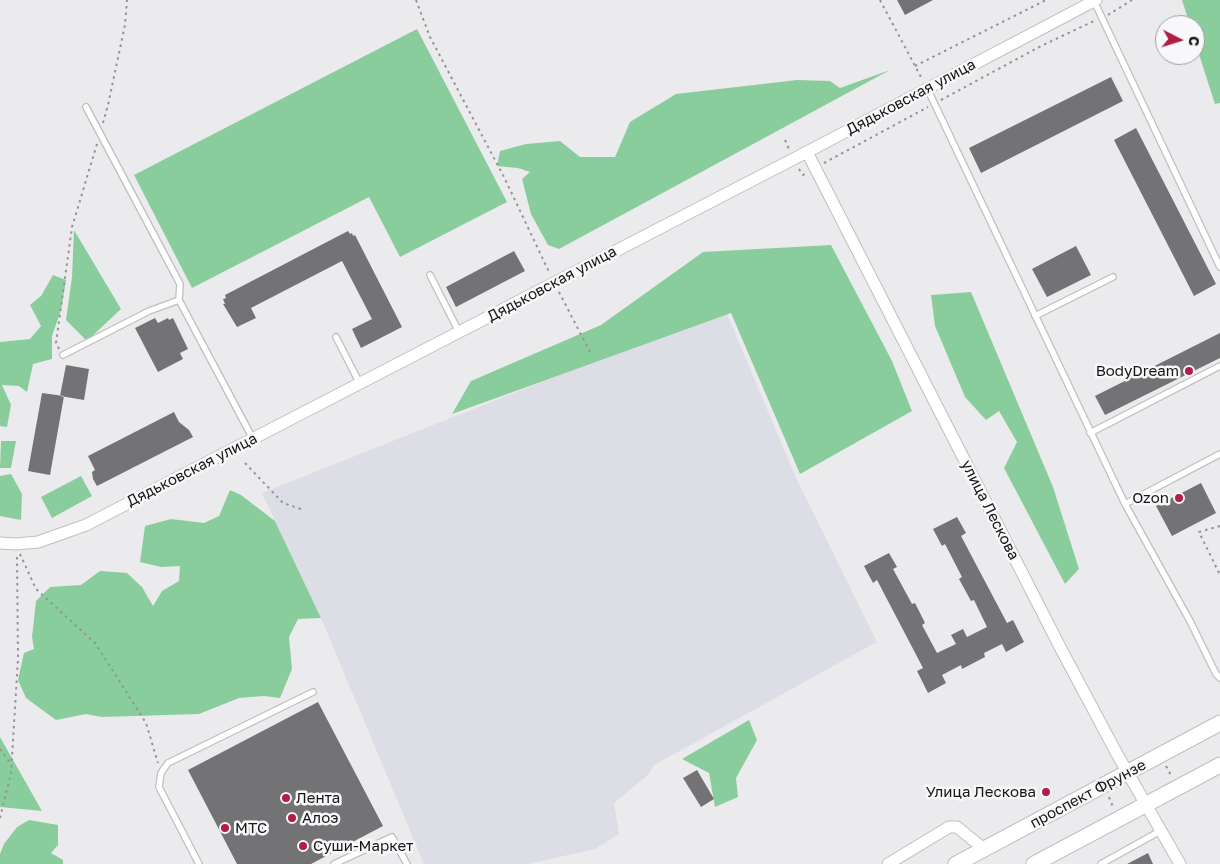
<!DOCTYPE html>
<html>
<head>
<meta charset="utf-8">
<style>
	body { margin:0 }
	#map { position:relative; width:1220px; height:864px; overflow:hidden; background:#ebebed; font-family:"Golos Text",sans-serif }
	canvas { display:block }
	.north { position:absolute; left:1155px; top:15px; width:50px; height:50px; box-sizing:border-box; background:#f8f8fa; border:1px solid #9e9e9f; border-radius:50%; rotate:95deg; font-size:14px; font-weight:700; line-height:20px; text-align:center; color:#161617 }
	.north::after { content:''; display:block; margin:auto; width:18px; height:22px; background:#b01e45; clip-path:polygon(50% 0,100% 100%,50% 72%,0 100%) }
</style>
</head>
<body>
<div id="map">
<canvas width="1220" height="864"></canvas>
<div class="north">С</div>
</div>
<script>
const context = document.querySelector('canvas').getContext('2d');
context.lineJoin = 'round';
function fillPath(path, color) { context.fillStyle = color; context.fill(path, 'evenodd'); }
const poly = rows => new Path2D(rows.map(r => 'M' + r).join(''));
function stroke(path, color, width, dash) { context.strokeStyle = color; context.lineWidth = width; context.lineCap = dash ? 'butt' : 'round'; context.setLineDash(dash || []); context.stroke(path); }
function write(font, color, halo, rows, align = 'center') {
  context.font = font + ' "Golos Text",sans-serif'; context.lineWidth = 5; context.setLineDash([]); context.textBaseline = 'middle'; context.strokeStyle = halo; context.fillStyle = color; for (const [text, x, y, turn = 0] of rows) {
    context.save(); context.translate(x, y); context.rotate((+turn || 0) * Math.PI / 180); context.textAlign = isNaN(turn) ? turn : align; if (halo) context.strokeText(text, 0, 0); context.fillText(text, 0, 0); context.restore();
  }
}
fillPath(poly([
	[725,309,797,480,877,642,654,765,648,775,614,803,619,834,595,849,528,864,424,864,321,618,262,493]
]), '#dddde6');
fillPath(poly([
	[1182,0,1220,0,1220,103,1215,104,1195,42,1195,25,1190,25],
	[417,29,507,202,400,257,369,197,192,288,134,175],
	[890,70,559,249,548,245,531,214,522,179,530,172,518,168,497,166,500,151,526,144,560,141,580,157,615,157,630,122,676,94,797,80,830,81,840,88],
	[74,230,121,309,87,341,66,320,72,277],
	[831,245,892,361,912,411,800,474,731,313,452,414,471,381,601,325,703,252],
	[53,275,66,280,61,310,52,336,52,359,33,364,27,392,19,386,2,385,11,405,7,427,0,426,0,342,30,339,41,326,30,305,41,296],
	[971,292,1053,487,1079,569,1065,584,1004,468,1017,442,999,411,986,420,965,397,935,326,931,295],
	[1,441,16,441,11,468,0,468],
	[11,474,22,494,21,520,0,516,0,476],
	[81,476,92,496,52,518,41,497],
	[230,490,241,495,275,521,321,618,298,619,289,637,292,669,280,698,264,696,239,698,199,714,102,717,86,714,56,720,26,698,18,680,24,653,34,649,32,637,36,601,50,587,81,585,100,571,127,573,142,587,153,606,162,591,179,581,180,566,161,567,140,562,145,526,171,519,204,523,219,516],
	[749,720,757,740,736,778,738,797,715,807,709,773,682,759],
	[0,737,42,811,0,807],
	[29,820,58,825,58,845,51,853,63,860,63,864,0,864,0,854,4,844,17,827]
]), '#8acd9d');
fillPath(poly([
	[897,0,933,0,905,15],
	[1111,77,1123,101,981,173,969,148],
	[1136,128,1216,284,1194,296,1114,140],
	[348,231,350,234,352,233,353,236,355,235,402,327,361,348,352,329,372,319,342,261,251,308,256,318,237,327,223,304,225,304,223,299,226,298,225,295],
	[1076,246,1091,275,1047,297,1032,269],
	[514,251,525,271,456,307,446,287],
	[155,318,158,323,168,318,169,320,173,318,188,349,180,353,183,359,158,372,135,328],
	[1220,333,1220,358,1105,415,1095,396],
	[66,365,89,369,84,400,60,396],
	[42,393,64,396,50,475,28,471],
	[174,412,179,422,189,430,193,437,97,486,93,479,92,472,95,470,88,456],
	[1201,483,1216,513,1172,536,1156,506],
	[957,517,966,533,961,536,1007,623,1013,620,1024,642,1006,652,1002,644,984,653,985,657,962,669,961,665,942,675,946,683,928,693,917,671,923,668,877,580,873,583,864,566,889,553,897,567,893,569,912,604,915,603,925,623,922,625,937,653,956,644,951,635,963,629,967,637,987,627,974,600,971,601,959,579,962,577,945,544,942,546,933,529],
	[318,702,383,826,311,864,237,864,188,770],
	[697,770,714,799,701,807,683,778],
	[1148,853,1153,864,1127,864]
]), '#737274');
const service = poly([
	[1094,1,1220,267],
	[927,88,1125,504],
	[86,107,180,284,179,300],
	[430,275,459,332],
	[1035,316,1113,277],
	[336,337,360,384],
	[63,355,149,311,179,300,253,439],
	[1090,433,1220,366],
	[1220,454,1125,504,1190,621,1216,674,1220,678],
	[199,864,159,787,161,773,168,763,313,692],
	[334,864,392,837,407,864],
	[1101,864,1162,830]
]);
const minor = poly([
	[807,152,1061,649,1117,754,1180,864],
	[0,543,16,544,38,542,86,525,807,152,1096,0],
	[888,864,949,827,957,827,984,849]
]);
const secondary = poly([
	[956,864,1220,723],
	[1034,864,1220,765]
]);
stroke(service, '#bfbfc1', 8);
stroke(minor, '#bfbfc1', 13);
stroke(secondary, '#bfbfc1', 17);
stroke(poly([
	[416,0,430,37,504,177,550,274],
	[880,0,922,79],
	[1108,15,1132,0],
	[915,66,1046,0],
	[941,100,1041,46,1094,21],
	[103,123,108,105,125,25,127,0],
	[785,140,789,149],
	[824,163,928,107],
	[799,169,803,175,807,173],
	[559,292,591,354],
	[59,349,56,343,72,227,97,144],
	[245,463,283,503,301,509],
	[1220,526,1199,532,1220,575],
	[20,554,36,589,95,643,146,723,158,763],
	[0,749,11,764],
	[1166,766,1172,777],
	[1109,797,1113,807],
	[0,818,11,773,18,659,17,554]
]), '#949496', 2, [2.5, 4]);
stroke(service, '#fff', 5.5);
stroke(minor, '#fff', 11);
stroke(secondary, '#fff', 15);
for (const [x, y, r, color] of [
	[1189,371,5,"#b01e45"],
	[1179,498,5,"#b01e45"],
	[1046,792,5,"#b01e45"],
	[286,798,5,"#b01e45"],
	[292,818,5,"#b01e45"],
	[225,828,5,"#b01e45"],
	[303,846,5,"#b01e45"]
]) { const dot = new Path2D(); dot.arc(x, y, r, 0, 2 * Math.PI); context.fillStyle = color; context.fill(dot); stroke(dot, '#f8f8fa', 2); }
write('15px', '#161617', '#f8f8fa', [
	["Дядьковская улица",911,97,-28],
	["Дядьковская улица",552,284,-28],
	["Дядьковская улица",192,470,-27],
	["улица Лескова",990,510,63],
	["проспект Фрунзе",1088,794,-28]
]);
write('15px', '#161617', '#f8f8fa', [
	["BodyDream",1179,371,"right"],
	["Ozon",1169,498,"right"],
	["Улица Лескова",1036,792,"right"],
	["Лента",296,798],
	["Алоэ",302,818],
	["МТС",235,828],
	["Суши-Маркет",313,846]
], 'left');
</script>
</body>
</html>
